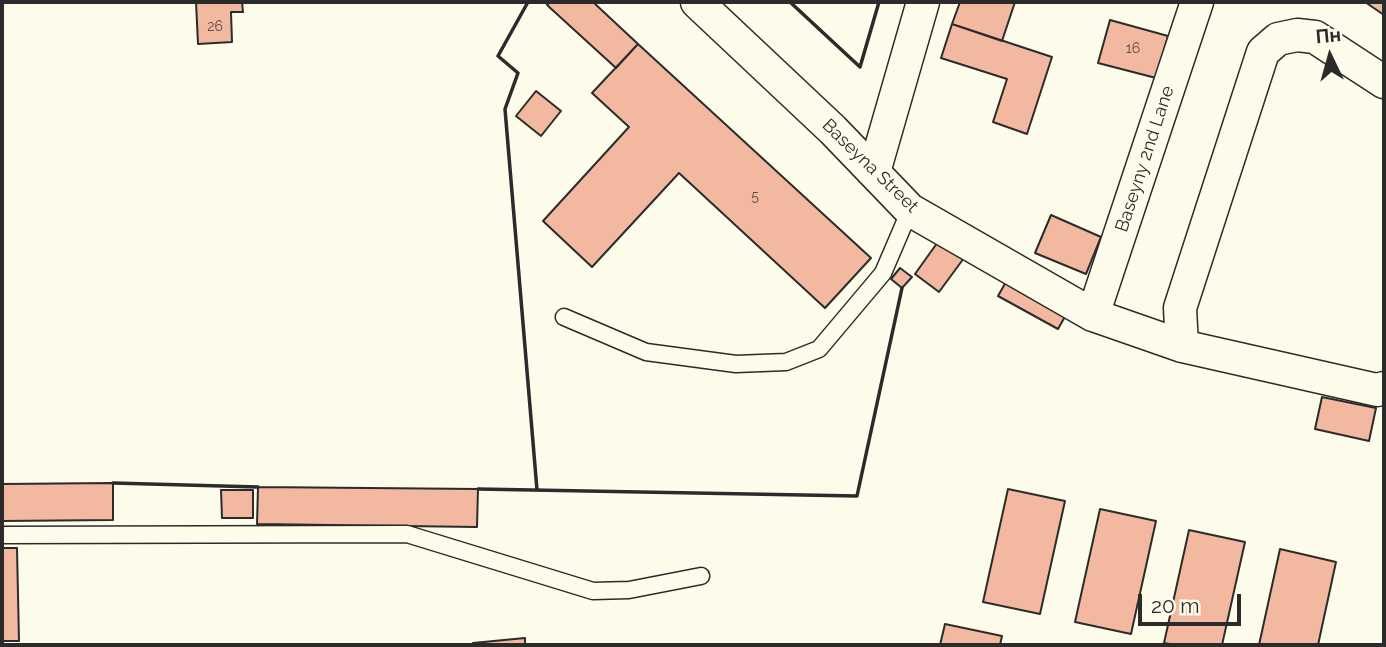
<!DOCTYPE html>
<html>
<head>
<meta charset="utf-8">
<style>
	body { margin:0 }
	#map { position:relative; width:1386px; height:647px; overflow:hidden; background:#fdfbea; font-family:Raleway,sans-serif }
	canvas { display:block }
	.frame { position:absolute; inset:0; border:4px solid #2b2b2b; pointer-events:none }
	.north { position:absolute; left:1295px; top:21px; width:70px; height:70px; -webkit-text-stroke:5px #fdfbea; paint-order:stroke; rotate:355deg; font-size:19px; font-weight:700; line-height:28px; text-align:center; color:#2b2b2b }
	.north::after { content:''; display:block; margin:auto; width:24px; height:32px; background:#2b2b2b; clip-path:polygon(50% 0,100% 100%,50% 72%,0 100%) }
	.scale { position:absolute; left:1138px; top:594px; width:103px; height:32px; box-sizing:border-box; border:4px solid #2b2b2b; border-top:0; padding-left:9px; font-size:21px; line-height:24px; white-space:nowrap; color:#2b2b2b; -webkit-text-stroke:5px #fdfbea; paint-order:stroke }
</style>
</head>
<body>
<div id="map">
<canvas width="1386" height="647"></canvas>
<div class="frame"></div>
<div class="north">Пн</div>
<div class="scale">20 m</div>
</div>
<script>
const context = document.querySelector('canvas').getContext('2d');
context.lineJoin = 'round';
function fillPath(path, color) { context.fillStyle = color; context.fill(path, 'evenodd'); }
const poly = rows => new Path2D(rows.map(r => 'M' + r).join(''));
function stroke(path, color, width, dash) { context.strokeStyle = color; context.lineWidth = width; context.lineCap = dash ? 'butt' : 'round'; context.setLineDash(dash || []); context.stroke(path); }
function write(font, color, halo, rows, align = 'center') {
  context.font = font + ' Raleway,sans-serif'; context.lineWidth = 5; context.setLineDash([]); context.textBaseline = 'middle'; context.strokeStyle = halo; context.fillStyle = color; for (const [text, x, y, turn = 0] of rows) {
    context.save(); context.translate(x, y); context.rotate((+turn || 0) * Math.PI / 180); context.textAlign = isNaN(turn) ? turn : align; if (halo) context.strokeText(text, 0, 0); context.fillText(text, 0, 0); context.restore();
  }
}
const building = poly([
	[196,2,242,2,243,12,231,12,232,42,198,44,196,2],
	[550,2,593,2,638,44,616,68,547,5,550,2],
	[960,2,1015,2,1002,41,952,24,960,2],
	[1365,2,1384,2,1384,15,1365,2],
	[1110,20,1168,36,1156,78,1098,63,1110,20],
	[952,24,1052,57,1027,134,993,122,1007,79,941,58,952,24],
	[638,44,871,258,825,308,679,173,592,267,543,221,629,127,592,93,638,44],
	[536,91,561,111,541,136,516,116,536,91],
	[1051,215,1101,237,1086,274,1035,253,1051,215],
	[940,239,964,258,939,292,915,274,940,239],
	[900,268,912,277,902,288,891,279,900,268],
	[1007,280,1067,313,1058,329,998,296,1007,280],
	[1322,397,1376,408,1369,441,1315,429,1322,397],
	[113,483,113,520,2,521,2,484,113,483],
	[258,487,478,489,477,527,257,524,258,487],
	[1008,489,1065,501,1040,614,983,602,1008,489],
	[221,490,253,490,253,518,222,518,221,490],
	[1100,509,1156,521,1131,634,1075,622,1100,509],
	[1189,530,1245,542,1222,645,1175,645,1164,643,1189,530],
	[2,548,17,548,19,641,2,641,2,548],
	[1280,549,1336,562,1318,645,1259,645,1280,549],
	[945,624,1002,636,1000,645,940,645,945,624],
	[525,638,525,645,473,645,473,643,525,638]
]);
fillPath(building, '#f2b8a0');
stroke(building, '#2b2b2b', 2);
const service = poly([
	[564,317,646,352,736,364,786,362,819,349,883,273,910,210],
	[2,535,407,534,593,591,629,590,701,576]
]);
const minor = poly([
	[697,2,833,130,910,210,1093,315,1182,346,1377,390,1384,388],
	[874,172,923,2],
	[1093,315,1197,2],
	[1182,346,1180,308,1263,52,1278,39,1297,35,1315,37,1384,82]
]);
stroke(service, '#2b2b2b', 19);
stroke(minor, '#2b2b2b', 35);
stroke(service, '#fdfbea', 16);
stroke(minor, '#fdfbea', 32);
stroke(poly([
	[528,2,498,56,518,73,505,109,537,490],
	[790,2,860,67,879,2],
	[113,483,258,487],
	[478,489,857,496,902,288]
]), '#2b2b2b', 3.5);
write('14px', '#5d4e48', null, [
	["26",215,27],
	["16",1133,49],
	["5",755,197]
]);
write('18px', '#2b2b2b', '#fdfbea', [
	["Baseyny 2nd Lane",1145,159,-72],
	["Baseyna Street",870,166,44]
]);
</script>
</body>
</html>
